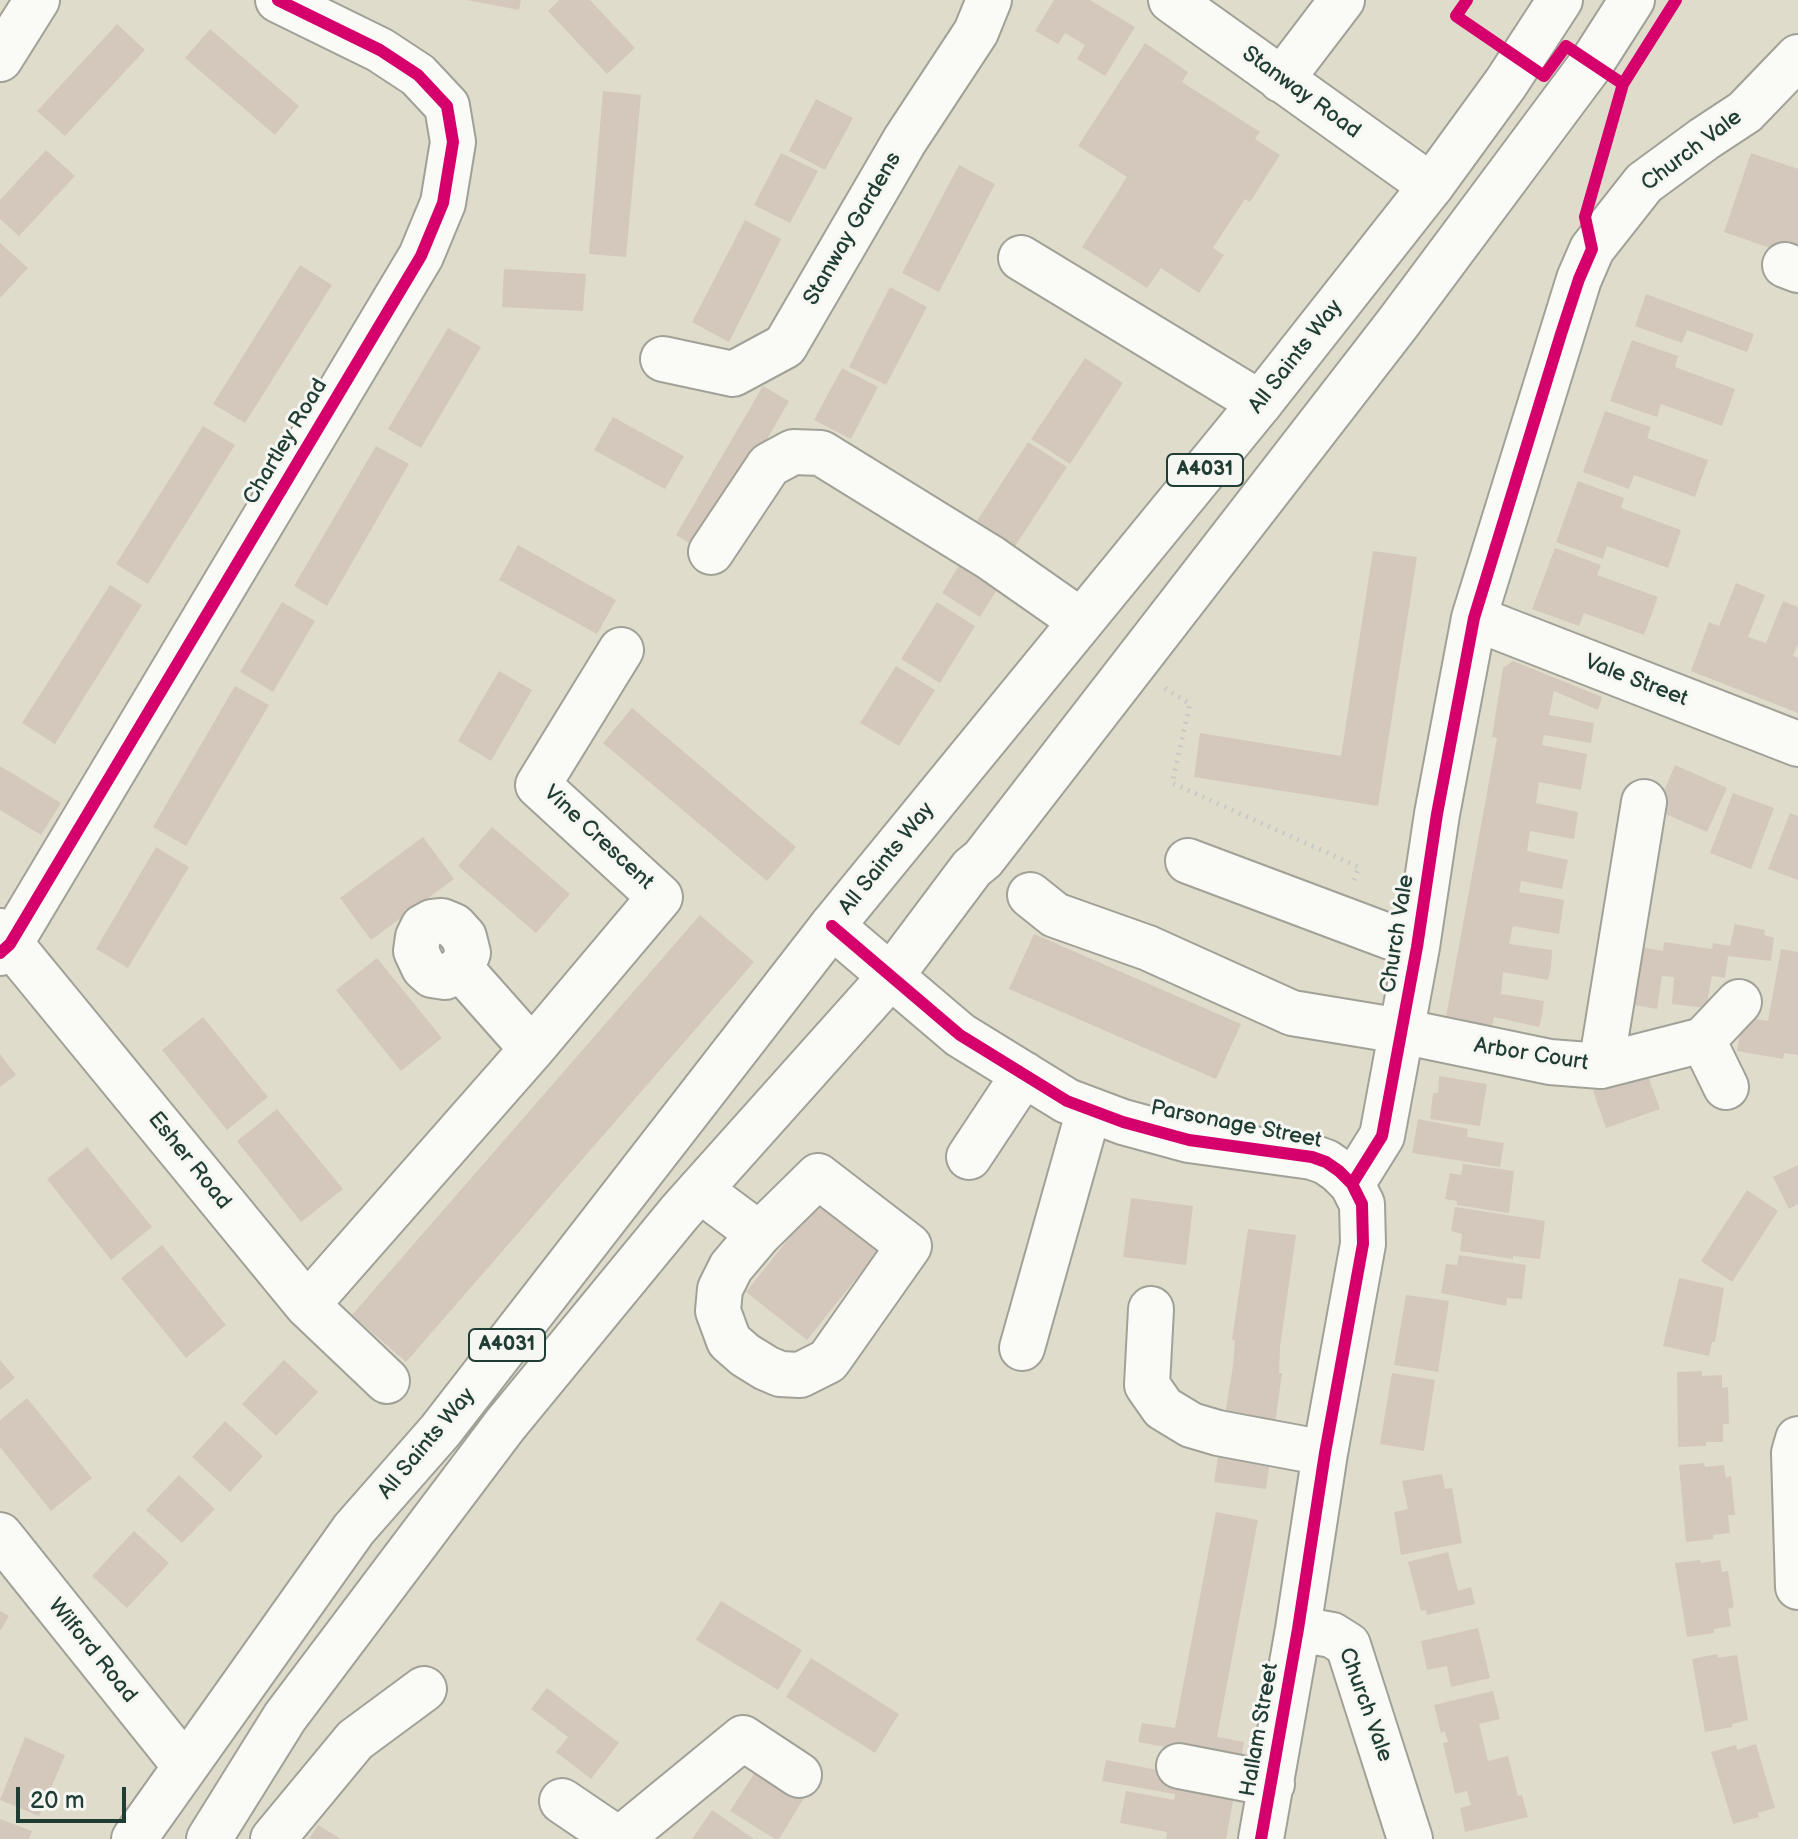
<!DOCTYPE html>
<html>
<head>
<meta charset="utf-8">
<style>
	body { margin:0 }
	#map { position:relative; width:1798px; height:1839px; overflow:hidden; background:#e0dccb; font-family:"Balsamiq Sans",sans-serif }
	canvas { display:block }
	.scale { position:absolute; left:16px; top:1787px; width:110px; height:36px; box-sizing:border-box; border:4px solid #1f3d34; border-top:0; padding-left:10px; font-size:24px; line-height:28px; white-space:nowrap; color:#1f3d34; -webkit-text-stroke:6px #f6f6f2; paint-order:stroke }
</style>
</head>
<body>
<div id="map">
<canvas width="1798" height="1839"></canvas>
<div class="scale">20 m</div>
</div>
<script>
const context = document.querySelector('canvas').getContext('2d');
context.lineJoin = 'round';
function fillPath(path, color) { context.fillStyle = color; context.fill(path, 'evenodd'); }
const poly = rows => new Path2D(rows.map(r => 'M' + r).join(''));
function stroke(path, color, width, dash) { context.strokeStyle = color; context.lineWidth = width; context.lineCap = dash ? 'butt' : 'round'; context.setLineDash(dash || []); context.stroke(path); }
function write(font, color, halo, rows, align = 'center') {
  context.font = font + ' "Balsamiq Sans",sans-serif'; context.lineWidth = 6; context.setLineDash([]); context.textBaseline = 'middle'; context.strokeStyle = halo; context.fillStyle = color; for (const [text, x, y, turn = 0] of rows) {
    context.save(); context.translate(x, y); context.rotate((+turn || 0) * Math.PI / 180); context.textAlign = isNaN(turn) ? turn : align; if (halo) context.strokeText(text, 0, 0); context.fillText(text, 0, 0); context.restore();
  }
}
fillPath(poly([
	[467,0,521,0,519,10],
	[559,0,590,0,635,48,607,74,548,11],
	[1054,0,1090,0,1135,27,1105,76,1077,59,1085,45,1065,33,1058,44,1035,31],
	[117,24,145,50,65,136,37,111],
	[210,29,299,106,275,135,185,58],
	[1145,43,1188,72,1182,82,1260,132,1255,139,1280,155,1250,202,1245,199,1213,248,1224,255,1199,293,1161,268,1147,288,1082,247,1127,177,1078,146],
	[603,91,641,95,626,257,589,254],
	[816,99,853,118,825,170,789,151],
	[46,150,75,176,19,236,0,219,0,200],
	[781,153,818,171,790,223,754,205],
	[1751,153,1798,169,1798,246,1784,241,1779,251,1724,232],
	[959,165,995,184,939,292,902,273],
	[745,220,781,239,729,342,692,322],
	[0,243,28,268,0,298],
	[300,265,332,285,245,423,213,404],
	[504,269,586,274,583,311,502,307],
	[890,287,927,307,886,385,849,367],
	[1646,294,1754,334,1747,352,1687,330,1682,343,1635,326],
	[448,328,481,347,421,448,388,429],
	[1632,340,1678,356,1675,367,1735,389,1722,426,1661,404,1657,417,1610,401],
	[1085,358,1123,383,1070,464,1031,439],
	[842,368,878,387,851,439,814,420],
	[763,386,789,401,703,551,676,535],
	[1605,411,1651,427,1647,438,1708,460,1695,497,1634,475,1629,489,1583,472],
	[613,417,684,456,665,489,594,450],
	[203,426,235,445,148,584,116,564],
	[1028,442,1067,467,1013,549,975,524],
	[376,446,409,464,327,606,294,586],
	[1578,481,1624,498,1621,508,1681,530,1668,568,1607,546,1603,559,1556,542],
	[518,545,616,600,597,634,499,580],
	[1555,548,1601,565,1597,575,1658,597,1644,635,1584,613,1579,626,1532,609],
	[1373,551,1417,557,1378,806,1194,777,1200,733,1341,756],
	[960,564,998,588,980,617,942,593],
	[1736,583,1765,595,1748,637,1766,643,1783,601,1798,607,1798,644,1793,656,1798,658,1798,713,1691,671,1709,622,1719,626],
	[110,585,142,605,55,744,22,723],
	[282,602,315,621,273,692,240,672],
	[937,602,975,626,940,683,901,659],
	[1513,661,1602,697,1598,710,1554,691,1549,715,1594,723,1591,743,1544,735,1542,745,1587,754,1581,790,1539,782,1536,803,1578,812,1574,839,1530,831,1527,851,1568,860,1562,889,1521,881,1520,887,1519,892,1564,900,1559,934,1513,926,1509,944,1552,950,1551,967,1548,980,1503,972,1501,994,1544,1001,1542,1015,1539,1027,1494,1017,1490,1037,1444,1028,1497,738,1492,737,1503,668],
	[896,666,935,690,899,746,860,723],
	[499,671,532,690,491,761,458,741],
	[235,686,269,705,186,846,153,827],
	[632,708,796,847,767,881,603,743],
	[1675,765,1727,788,1707,832,1656,810],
	[0,766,61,803,41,835,0,810],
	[1733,793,1774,808,1751,869,1710,853],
	[1790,813,1798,816,1798,880,1768,869],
	[492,827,570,894,536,933,458,866],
	[423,837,454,879,371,940,340,898],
	[156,847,189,867,128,968,96,949],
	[700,915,754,962,406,1362,352,1315],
	[1735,924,1765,930,1764,935,1774,938,1771,961,1728,956,1725,978,1712,976,1706,1008,1672,1004,1674,977,1662,976,1657,1009,1623,1003,1632,945,1663,951,1664,942,1712,949,1713,943,1730,946],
	[1034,934,1241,1024,1216,1079,1009,989],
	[1781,949,1798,952,1798,1055,1784,1053,1783,1059,1737,1051,1743,1017,1768,1021],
	[377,958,442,1038,401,1071,336,990],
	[203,1017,268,1097,227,1130,162,1050],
	[0,1054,16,1075,0,1087],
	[1646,1071,1660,1109,1606,1128,1593,1091],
	[1439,1076,1487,1084,1480,1126,1430,1119,1433,1093,1438,1093],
	[277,1109,343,1189,301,1222,237,1141],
	[1418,1119,1468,1129,1467,1137,1504,1143,1500,1167,1412,1153],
	[87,1147,152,1227,111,1260,47,1179],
	[1463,1164,1514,1171,1509,1213,1457,1205,1457,1201,1445,1199,1450,1173,1461,1175],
	[1798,1165,1798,1204,1789,1209,1773,1177],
	[1747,1190,1778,1211,1732,1282,1701,1261],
	[825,1193,886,1241,807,1340,746,1292],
	[1131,1198,1193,1206,1186,1265,1123,1257],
	[1455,1207,1545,1221,1540,1259,1513,1256,1513,1259,1460,1251,1462,1234,1451,1231],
	[1248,1229,1296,1235,1280,1347,1279,1373,1282,1373,1266,1489,1214,1482,1233,1366,1235,1340,1232,1340],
	[162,1245,226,1325,186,1358,121,1278],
	[1459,1255,1526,1265,1522,1299,1507,1298,1506,1306,1441,1293,1446,1264,1457,1265],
	[1679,1278,1724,1288,1715,1342,1712,1342,1709,1356,1663,1346],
	[1406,1295,1449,1301,1438,1372,1394,1365],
	[0,1360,15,1378,0,1390],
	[284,1360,318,1392,276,1436,242,1404],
	[1702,1371,1702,1376,1722,1375,1722,1388,1728,1387,1729,1424,1723,1424,1723,1442,1706,1442,1706,1446,1678,1447,1677,1372],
	[1392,1373,1435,1380,1424,1451,1380,1444],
	[27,1398,92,1478,51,1511,0,1447,0,1420],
	[225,1421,263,1456,230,1492,192,1457],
	[1704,1463,1705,1467,1724,1465,1726,1478,1731,1476,1735,1515,1728,1515,1730,1533,1713,1535,1714,1539,1686,1542,1679,1465],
	[1442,1474,1445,1489,1452,1488,1462,1543,1401,1555,1394,1512,1408,1509,1402,1481],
	[179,1475,215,1509,182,1543,146,1510],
	[1216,1512,1258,1520,1217,1737,1244,1742,1226,1839,1166,1839,1167,1832,1120,1823,1126,1791,1174,1800,1175,1794,1102,1781,1106,1760,1178,1774,1182,1750,1138,1742,1142,1723,1175,1728],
	[134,1531,169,1563,127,1608,92,1576],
	[1448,1552,1458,1591,1471,1587,1475,1604,1427,1615,1426,1610,1421,1611,1408,1562],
	[1700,1560,1701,1563,1720,1560,1722,1572,1728,1571,1734,1607,1728,1609,1731,1626,1714,1629,1714,1633,1687,1637,1675,1563],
	[721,1601,802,1650,778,1690,696,1640],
	[0,1611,9,1616,0,1631],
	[1478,1628,1490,1678,1451,1687,1447,1666,1427,1670,1421,1641],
	[1717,1654,1718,1658,1737,1655,1748,1720,1732,1724,1732,1727,1705,1732,1692,1659],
	[811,1658,899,1714,875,1753,786,1697],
	[547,1688,619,1743,591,1779,556,1752,568,1737,531,1709],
	[1493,1691,1500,1719,1479,1724,1488,1761,1508,1756,1518,1796,1522,1795,1528,1817,1465,1832,1460,1808,1471,1805,1467,1791,1455,1794,1443,1743,1448,1742,1445,1731,1441,1733,1434,1705],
	[25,1737,65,1755,39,1816,0,1800],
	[1756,1744,1775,1808,1758,1813,1759,1817,1733,1824,1711,1752,1736,1745,1737,1750],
	[757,1769,804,1798,779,1839,775,1839,730,1811],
	[712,1810,754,1839,692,1839],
	[0,1819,32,1831,29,1839,0,1839],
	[318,1825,341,1839,309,1839]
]), '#d4c7bc');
const minor = poly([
	[1171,0,1431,186],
	[0,59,37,0],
	[1281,80,1342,0],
	[1021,258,1260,403],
	[1785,265,1798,270],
	[663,359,733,374,785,346,905,140,976,32,989,0],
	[711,552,769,465,793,452,821,453,991,558,1081,621],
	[1474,618,1798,744],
	[1188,861,1417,947],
	[1030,895,1055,915,1148,948,1292,1013,1401,1031,1550,1062,1601,1066,1703,1040,1739,1002],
	[832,926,960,1035,1067,1101,1123,1122,1189,1140,1312,1157,1326,1162,1339,1171,1352,1184,1362,1204,1363,1244,1325,1453,1298,1629,1261,1839],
	[0,931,307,1305,387,1381],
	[0,953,10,944,421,256,443,203,453,142,447,106,418,75,380,50,278,0],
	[461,969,445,977,432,975,424,968,416,951,418,937,423,927,432,922,442,921,454,926,464,937,468,953,461,969,532,1049],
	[1703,1040,1726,1087],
	[1601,1066,1644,802],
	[969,1157,1024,1074],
	[1352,1184,1382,1136,1417,947,1437,814,1474,618,1579,279,1592,249,1644,183,1704,139,1745,112,1798,57],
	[700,1190,759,1234,818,1176,909,1246,828,1361,800,1375,780,1374,766,1368,745,1355,729,1341,718,1311,720,1289,731,1267,759,1234],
	[307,1305,532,1049,660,897,538,785,621,650],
	[1151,1309,1147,1385,1163,1408,1191,1425,1218,1433,1325,1453],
	[1022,1348,1089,1110],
	[1798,1439,1794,1453,1798,1587],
	[0,1535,185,1766],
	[1298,1629,1332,1635,1348,1645,1410,1839],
	[1179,1766,1272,1784],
	[562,1801,618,1839],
	[273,1839,355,1740,424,1689],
	[620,1839,743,1738,799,1775]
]);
const highway = poly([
	[134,1839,354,1529,440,1431,832,926,1260,403,1431,186,1506,83,1560,0],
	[209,1839,285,1717,505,1425,680,1212,891,976,972,868,983,859,1398,323,1591,64,1632,0]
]);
stroke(minor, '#a0a197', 48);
stroke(highway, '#a0a197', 48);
stroke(poly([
	[1165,688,1190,704,1172,783,1359,867,1354,880]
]), '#c8cac5', 5, [2, 6]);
stroke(minor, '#fafaf7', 44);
stroke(highway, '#fafaf7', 44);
stroke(poly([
	[1467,0,1456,16,1544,76,1566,46,1623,84],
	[832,926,960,1035,1067,1101,1123,1122,1189,1140,1312,1157,1326,1162,1339,1171,1352,1184,1362,1204,1363,1244,1325,1453,1298,1629,1261,1839],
	[0,953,10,944,421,256,443,203,453,142,447,106,418,75,380,50,278,0],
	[1352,1184,1382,1136,1417,947,1437,814,1474,618,1561,334,1579,279,1592,249,1585,217,1623,84,1676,0]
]), '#d6006c', 12);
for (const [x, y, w] of [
	[1205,470,76],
	[507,1345,76]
]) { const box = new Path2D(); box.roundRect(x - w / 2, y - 16, w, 32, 6); context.fillStyle = '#f6f6f2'; context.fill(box); stroke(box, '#1f3d34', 2); }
write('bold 20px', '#1f3d34', null, [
	["A4031",1205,470],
	["A4031",507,1345]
]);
write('22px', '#1f3d34', '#f6f6f2', [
	["Stanway Road",1301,93,36],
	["Church Vale",1692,151,-37],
	["Stanway Gardens",853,229,-60],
	["All Saints Way",1296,357,-52],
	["Chartley Road",286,442,-59],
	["Vale Street",1636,681,21],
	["Vine Crescent",598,838,43],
	["All Saints Way",887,859,-51],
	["Church Vale",1398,934,-81],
	["Arbor Court",1531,1055,9],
	["Parsonage Street",1236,1125,11],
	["Esher Road",189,1161,51],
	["All Saints Way",427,1444,-50],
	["Wilford Road",92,1651,51],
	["Church Vale",1365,1705,70],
	["Hallam Street",1260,1730,-80]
]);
</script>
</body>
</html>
